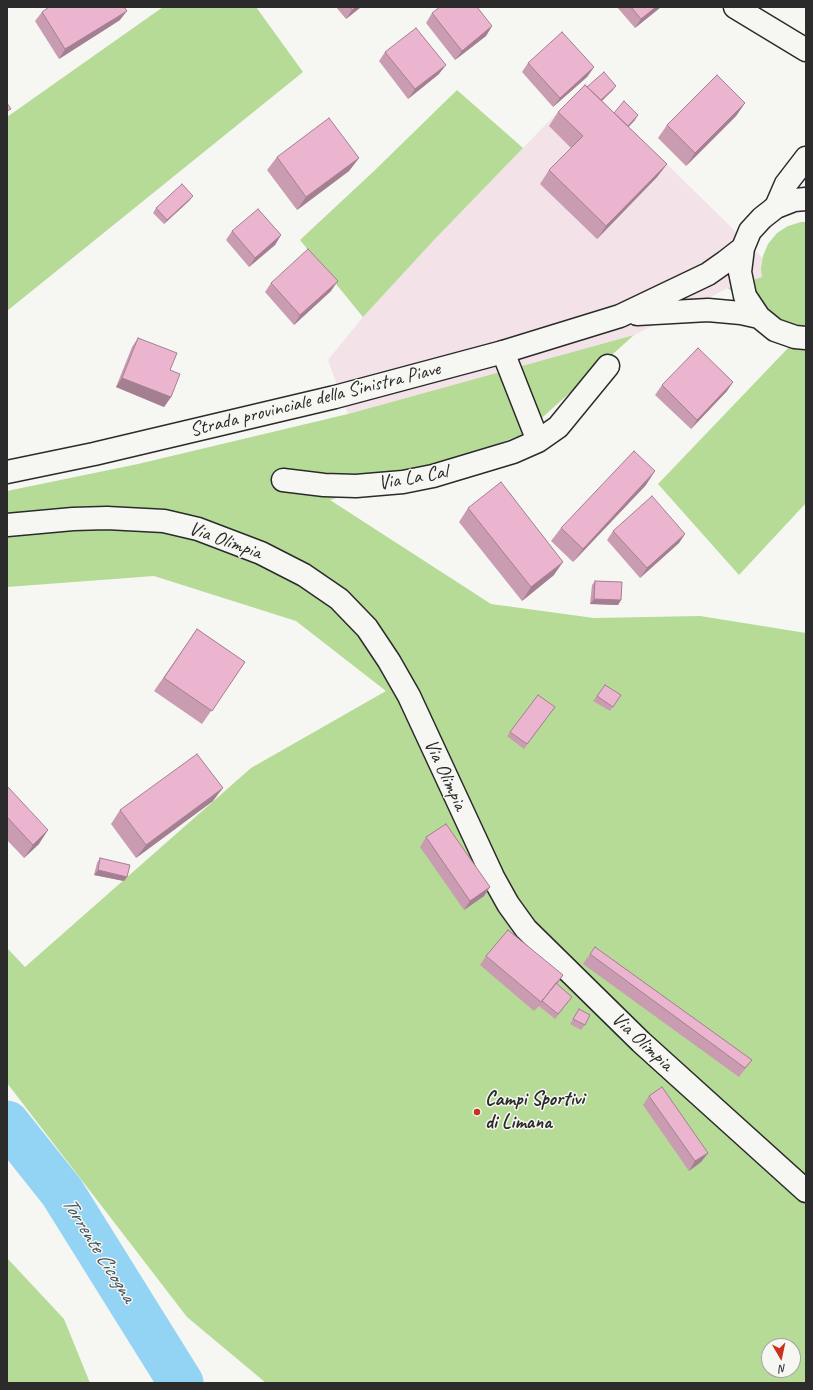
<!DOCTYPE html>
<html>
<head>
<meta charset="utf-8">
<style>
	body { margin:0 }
	#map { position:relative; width:813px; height:1390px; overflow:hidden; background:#f6f6f2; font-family:Caveat,sans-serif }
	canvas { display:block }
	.frame { position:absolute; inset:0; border:8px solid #2b2b2b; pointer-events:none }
	.north { position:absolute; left:761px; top:1338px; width:40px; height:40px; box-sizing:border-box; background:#f6f6f2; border:1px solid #a5a5a2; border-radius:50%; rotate:171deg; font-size:11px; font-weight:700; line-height:16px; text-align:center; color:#2b2b2b }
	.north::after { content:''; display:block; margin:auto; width:14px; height:18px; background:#c8321e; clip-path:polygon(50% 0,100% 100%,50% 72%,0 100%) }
</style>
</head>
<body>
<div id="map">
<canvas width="813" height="1390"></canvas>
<div class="frame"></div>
<div class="north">N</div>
</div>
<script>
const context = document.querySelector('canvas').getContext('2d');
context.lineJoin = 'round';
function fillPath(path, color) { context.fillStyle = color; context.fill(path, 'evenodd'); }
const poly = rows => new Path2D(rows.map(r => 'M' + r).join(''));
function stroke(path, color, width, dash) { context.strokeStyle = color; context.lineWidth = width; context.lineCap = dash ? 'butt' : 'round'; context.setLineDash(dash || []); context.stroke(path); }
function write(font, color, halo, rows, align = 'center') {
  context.font = font + ' Caveat,sans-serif'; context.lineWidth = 3; context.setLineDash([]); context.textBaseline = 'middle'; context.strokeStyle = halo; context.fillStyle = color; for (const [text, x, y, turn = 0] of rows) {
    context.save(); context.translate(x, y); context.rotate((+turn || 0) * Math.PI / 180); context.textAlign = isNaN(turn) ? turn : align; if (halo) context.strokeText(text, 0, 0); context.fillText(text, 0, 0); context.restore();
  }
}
fillPath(poly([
	[586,83,635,133,777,272,728,288,634,335,348,414,328,360,363,317,434,240]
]), '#f3e2e8');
fillPath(poly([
	[163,7,256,7,303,72,7,311,7,117],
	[457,90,523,148,434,240,363,317,300,240,374,171],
	[801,222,806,222,806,503,739,575,658,484,790,346,728,288,762,277,761,269,763,256,768,244,777,233,788,226],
	[634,335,524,434,432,468,330,500,491,604,594,618,700,616,806,633,806,1383,266,1383,187,1317,7,1083,7,948,25,967,251,768,386,691,296,621,154,576,7,587,7,491,138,464,348,414],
	[769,1346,793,1346,793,1370,769,1370],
	[7,1258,64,1319,90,1383,7,1383]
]), '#b5db97');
stroke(poly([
	[7,1123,62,1192,181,1383]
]), '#93d4f5', 45);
const minor = poly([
	[735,7,806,50],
	[503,352,538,441],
	[283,480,324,485,356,486,403,482,433,476,513,452,538,441,558,427,608,366],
	[7,525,73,519,107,518,164,521,198,529,261,553,304,575,339,599,367,628,389,661,409,696,493,877,508,904,526,929,641,1042,806,1191]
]);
const tertiary = poly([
	[776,207,786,184,806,158]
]);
const secondary = poly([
	[806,199,794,200,776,207,762,218,750,231,743,248,740,272,745,296,759,317,775,330,795,337,806,338],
	[637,314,708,310,741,313,759,317],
	[7,472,94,454,335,397,503,352,620,316,708,274,725,262,743,248]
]);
stroke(minor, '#2b2b2b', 25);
stroke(tertiary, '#2b2b2b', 25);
stroke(secondary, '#2b2b2b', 25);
stroke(minor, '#f6f6f2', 22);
stroke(tertiary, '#f6f6f2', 22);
stroke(secondary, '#f6f6f2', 22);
fillPath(poly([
	[336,7,361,7,346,19],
	[617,7,661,7,635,28],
	[42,12,120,20,59,59,35,21],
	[432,13,492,26,486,36,455,60,426,23],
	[385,52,439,74,408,99,379,61],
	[528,63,594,67,587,77,553,107,522,72],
	[587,87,613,90,602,101,614,113,635,120,628,127,667,164,657,177,597,239,540,184,549,170,571,148,549,126,558,112],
	[745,103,736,116,686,166,658,138,667,125],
	[277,157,359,158,349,171,297,210,267,170],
	[190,200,164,224,153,213,156,208],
	[232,231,281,235,275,245,249,267,226,240],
	[271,283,331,291,294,325,265,292],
	[138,338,170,370,171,397,164,407,116,387,132,347],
	[733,382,727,391,691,429,655,395,662,385],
	[646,485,573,562,551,541,561,528],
	[468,508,554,575,522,601,459,522],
	[613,531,685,534,679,543,640,578,607,540],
	[595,581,621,600,618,605,590,604,592,585],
	[197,629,245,662,202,724,154,691],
	[605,685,621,695,610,711,593,701],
	[555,707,524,749,507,736,510,732],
	[7,786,39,844,24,858,7,840],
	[213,801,136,858,111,824,120,810],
	[426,837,490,887,484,896,464,910,420,847],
	[100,858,127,877,124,881,94,875,97,863],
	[595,947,752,1060,739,1077,583,964],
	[486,956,563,975,557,984,572,997,555,1019,539,1006,534,1011,480,965],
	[579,1009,585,1025,581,1030,570,1024],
	[649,1096,708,1153,701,1162,689,1171,643,1105]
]), '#ca9cb2');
fillPath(poly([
	[356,7,361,7,346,19,352,10],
	[656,7,661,7,635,28,641,19],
	[127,11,120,20,59,59,65,49],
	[492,26,486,36,455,60,462,51],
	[446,65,439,74,408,99,415,89],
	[594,67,587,77,553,107,560,98],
	[616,86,613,90,596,106,600,101],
	[745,103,736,116,686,166,695,153],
	[638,115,635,120,624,132,627,127],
	[359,158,349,171,297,210,306,197],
	[667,164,657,177,597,239,606,226],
	[193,196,190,200,164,224,167,220],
	[281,235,275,245,249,267,255,258],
	[338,281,331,291,294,325,300,315],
	[122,378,171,397,164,407,116,387],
	[733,382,727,391,691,429,697,420],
	[655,471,646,485,573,562,583,549],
	[685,534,679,543,640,578,647,568],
	[563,562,554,575,522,601,531,587],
	[594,599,621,600,618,605,590,604],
	[223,788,213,801,136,858,146,845],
	[48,830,39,844,24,858,33,845],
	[98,870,127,877,124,881,94,875],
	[490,887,484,896,464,910,470,901],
	[563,975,556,985,542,1001,534,1011,541,1002],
	[708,1153,701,1162,689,1171,695,1161]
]), '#a47f91');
const building = poly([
	[49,7,124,7,127,11,65,49,42,12,49,7],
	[350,7,356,7,352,10,350,7],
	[440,7,477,7,492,26,462,51,432,13,440,7],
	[631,7,656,7,641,19,631,7],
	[416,28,446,65,415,89,385,52,416,28],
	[562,32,594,67,560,98,528,63,562,32],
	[604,72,616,86,601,100,587,87,604,72],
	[717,75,745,103,695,153,667,125,717,75],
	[585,85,667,164,606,226,549,170,583,136,558,112,585,85],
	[624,101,638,115,628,126,614,113,624,101],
	[7,103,11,109,7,111,7,103],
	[329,118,359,158,306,197,277,157,329,118],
	[182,184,193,196,167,220,156,208,182,184],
	[258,209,281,235,255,258,232,231,258,209],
	[308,249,338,281,300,315,271,283,308,249],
	[138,338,177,353,170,370,180,374,171,397,122,378,138,338],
	[698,348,733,382,697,420,662,385,698,348],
	[634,451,655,471,583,549,561,528,634,451],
	[501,482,563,562,531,587,468,508,501,482],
	[652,496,685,534,647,568,613,531,652,496],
	[595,581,622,582,621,600,594,599,595,581],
	[197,629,245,662,212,711,164,678,197,629],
	[605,685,621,695,613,707,597,696,605,685],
	[538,695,555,707,527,744,510,732,538,695],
	[197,754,223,788,146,845,120,810,197,754],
	[7,786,48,830,33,845,7,817,7,786],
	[446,824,490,887,470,901,426,837,446,824],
	[100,858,130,865,127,877,98,870,100,858],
	[508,930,563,975,541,1002,486,956,508,930],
	[595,947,752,1060,745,1068,590,954,595,947],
	[556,983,572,997,558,1014,542,1001,556,983],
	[579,1009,590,1015,585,1025,573,1019,579,1009],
	[662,1087,708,1153,695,1161,649,1096,662,1087]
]);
fillPath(building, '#ebb5cf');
stroke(building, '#a47f91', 1);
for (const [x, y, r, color] of [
	[477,1112,4,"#c8321e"]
]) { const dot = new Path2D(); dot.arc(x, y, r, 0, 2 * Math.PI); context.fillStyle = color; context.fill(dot); stroke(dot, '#f6f6f2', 1.5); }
write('20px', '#2b2b2b', '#f6f6f2', [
	["Strada provinciale della Sinistra Piave",315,400,-14],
	["Via La Cal",413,478,-10],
	["Via Olimpia",225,541,20],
	["Via Olimpia",445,775,65],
	["Via Olimpia",642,1042,43]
]);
write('bold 20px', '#2b2b2b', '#f6f6f2', [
	["Campi Sportivi",485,1100],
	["di Limana",485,1123]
], 'left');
write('italic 21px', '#45555e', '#f6f6f2', [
	["Torrente Cicogna",98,1250,58]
]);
</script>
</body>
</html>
